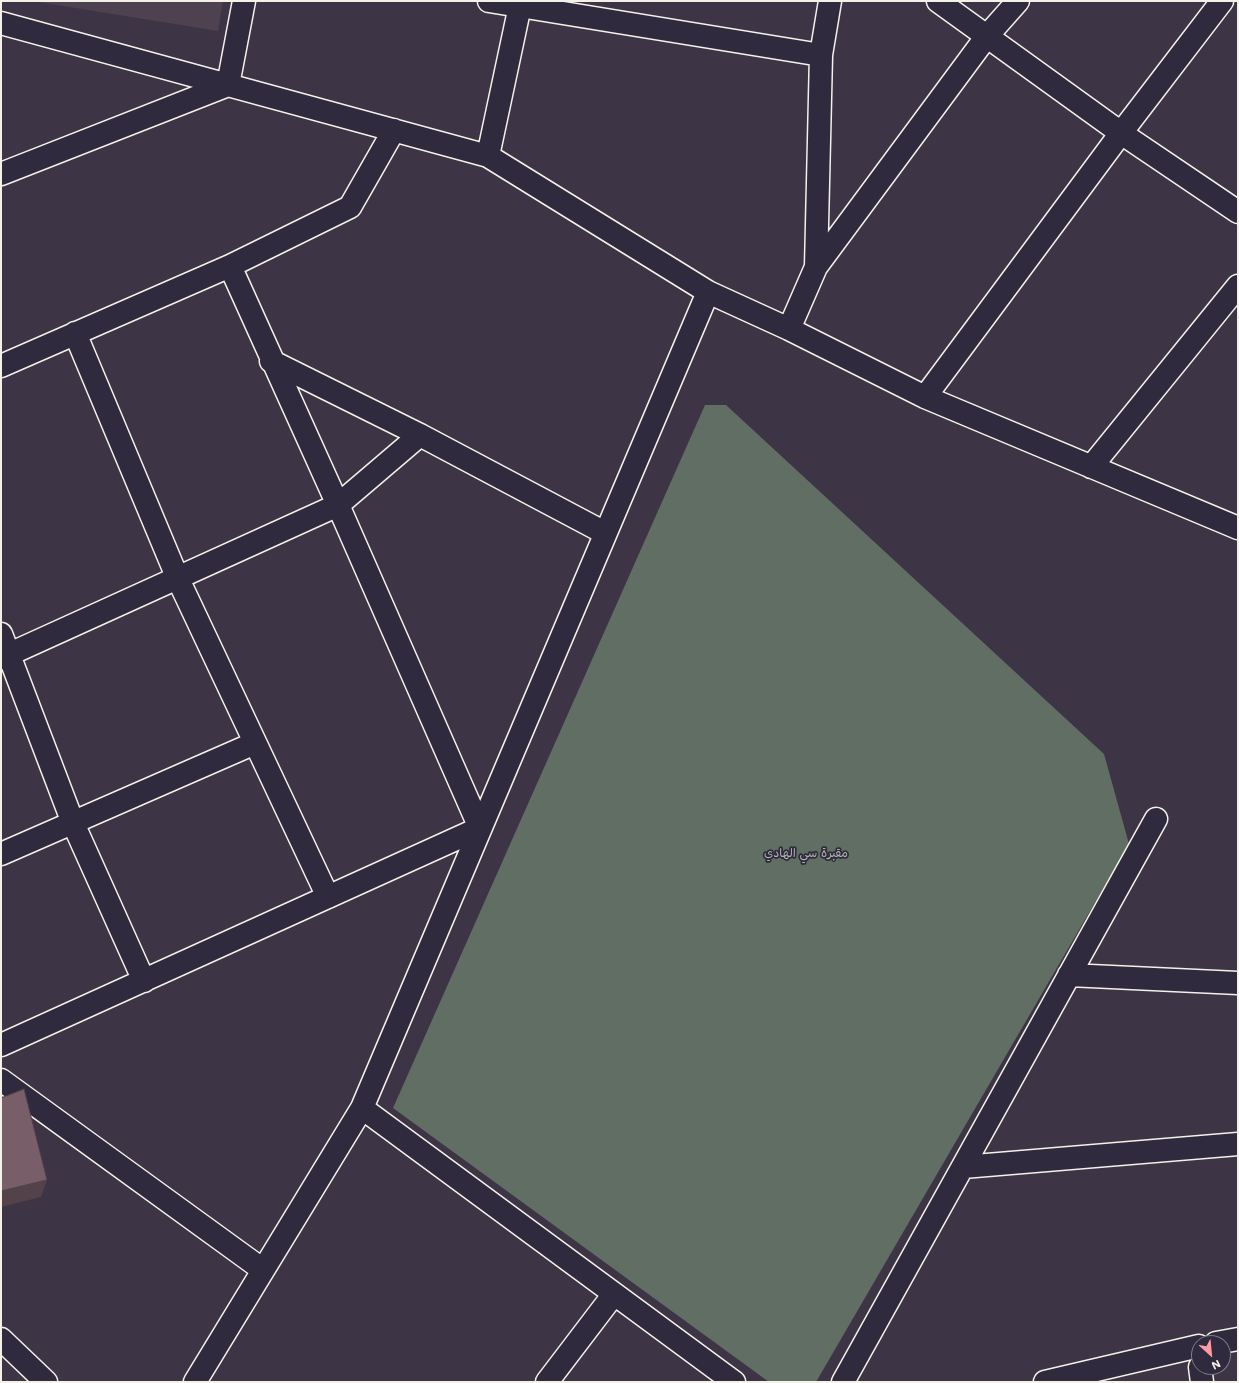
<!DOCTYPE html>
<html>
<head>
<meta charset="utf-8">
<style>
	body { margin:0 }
	#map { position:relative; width:1239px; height:1383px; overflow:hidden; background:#3d3446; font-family:Mali,sans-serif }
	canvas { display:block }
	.frame { position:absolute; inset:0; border:2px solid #f4f1e8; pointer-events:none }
	.north { position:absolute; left:1191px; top:1335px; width:40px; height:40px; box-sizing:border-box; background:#2f2a3d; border:1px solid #7e7a81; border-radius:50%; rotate:153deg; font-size:11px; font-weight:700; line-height:16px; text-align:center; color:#f4f1e8 }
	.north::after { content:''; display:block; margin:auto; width:14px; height:18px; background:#ff9aa2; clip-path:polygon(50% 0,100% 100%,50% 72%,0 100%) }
</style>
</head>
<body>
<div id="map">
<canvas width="1239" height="1383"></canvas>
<div class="frame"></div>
<div class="north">N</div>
</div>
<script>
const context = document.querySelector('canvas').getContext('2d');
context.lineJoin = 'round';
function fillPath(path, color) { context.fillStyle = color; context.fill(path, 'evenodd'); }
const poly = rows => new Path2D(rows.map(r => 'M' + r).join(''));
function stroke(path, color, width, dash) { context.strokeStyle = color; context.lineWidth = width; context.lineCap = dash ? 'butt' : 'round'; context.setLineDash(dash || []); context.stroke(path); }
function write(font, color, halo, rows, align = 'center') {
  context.font = font + ' Mali,"Playpen Sans Arabic",sans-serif'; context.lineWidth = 3.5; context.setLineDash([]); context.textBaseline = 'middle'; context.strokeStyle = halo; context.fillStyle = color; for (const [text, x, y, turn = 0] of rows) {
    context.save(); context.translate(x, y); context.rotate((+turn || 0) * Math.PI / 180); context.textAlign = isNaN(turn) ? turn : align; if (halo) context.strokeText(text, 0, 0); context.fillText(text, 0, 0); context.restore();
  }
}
fillPath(poly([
	[32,1,223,1,218,31]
]), '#4e4150');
fillPath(poly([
	[705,405,726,405,1104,754,1129,844,816,1382,769,1382,393,1108]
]), '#616e63');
const street = poly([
	[489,1,821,55],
	[938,1,1121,133,1238,212],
	[1,23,488,156,708,292,789,329,925,397,1238,528],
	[488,156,521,1],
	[1,174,228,85,244,1],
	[816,267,987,36,1018,1],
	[789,329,816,267,821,55,830,1],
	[75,333,178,579,328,897],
	[271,361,420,435,605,533],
	[1,366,230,266,350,207,394,130],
	[925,397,1121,133,1222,1],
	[1091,467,1238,286],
	[1,634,73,823,144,981],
	[1,658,338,505,420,435],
	[1,854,255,743],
	[1069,975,1238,983],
	[1,1045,480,828,338,505,230,266],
	[1,1080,263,1270],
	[362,1108,734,1382],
	[963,1167,1238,1144],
	[1,1339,46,1382],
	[1216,1343,1238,1339],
	[1200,1367,1202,1382],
	[195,1382,362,1108,708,292],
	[547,1382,614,1294],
	[843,1382,1156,819],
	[1045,1382,1199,1346]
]);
stroke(street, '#f4f1e8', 25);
stroke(street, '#2f2a3d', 22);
fillPath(poly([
	[47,1180,41,1197,1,1207,1,1191]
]), '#53424a');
const building = poly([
	[24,1089,47,1180,1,1191,1,1098,24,1089]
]);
fillPath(building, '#775e69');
stroke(building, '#53424a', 1);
write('12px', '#b2b6ac', '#2f2a3d', [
	["مقبرة سي الهادي",806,853]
]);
</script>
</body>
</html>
